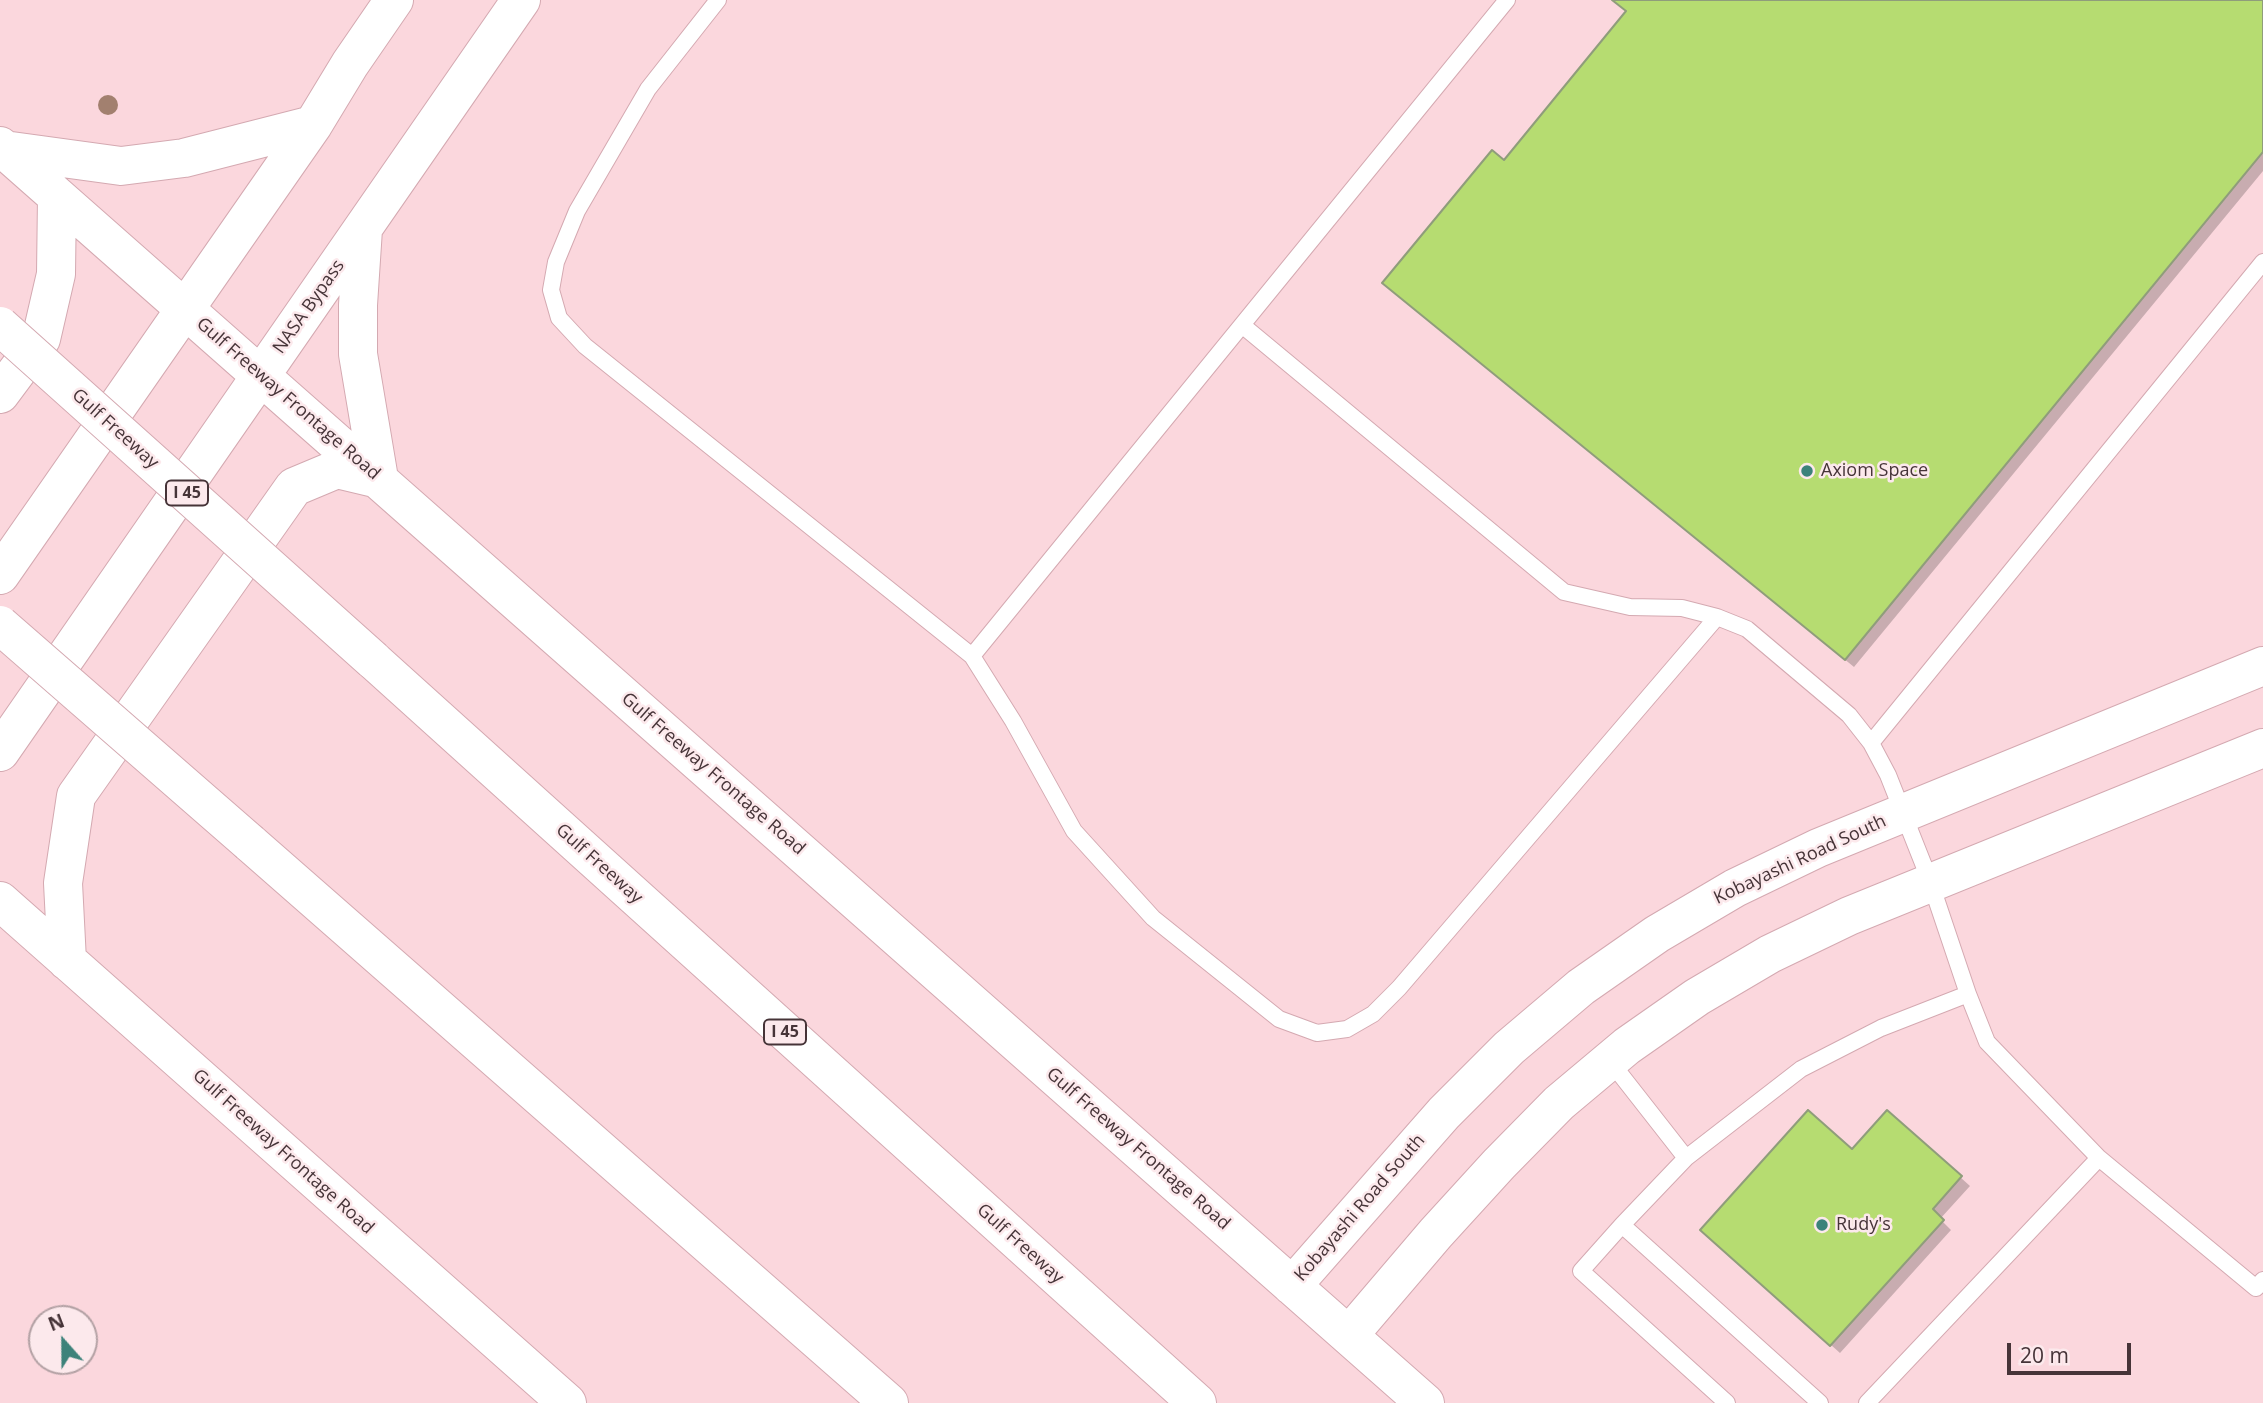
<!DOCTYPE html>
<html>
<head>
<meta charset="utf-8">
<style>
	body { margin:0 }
	#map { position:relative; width:2263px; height:1403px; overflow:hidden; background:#fbd7dd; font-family:"Open Sans",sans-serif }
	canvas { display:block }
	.north { position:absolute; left:28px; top:1305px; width:70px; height:70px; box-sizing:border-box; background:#fce9ec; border:2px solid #b3a1a4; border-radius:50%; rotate:339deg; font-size:19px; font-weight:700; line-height:28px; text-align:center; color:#463438 }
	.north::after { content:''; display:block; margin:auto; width:24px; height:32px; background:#3c827a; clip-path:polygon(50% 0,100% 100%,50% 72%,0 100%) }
	.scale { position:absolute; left:2007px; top:1343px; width:124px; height:32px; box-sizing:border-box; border:4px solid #463438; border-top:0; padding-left:9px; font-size:21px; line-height:24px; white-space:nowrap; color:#463438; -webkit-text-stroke:5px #fce9ec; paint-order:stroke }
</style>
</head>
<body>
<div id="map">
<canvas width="2263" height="1403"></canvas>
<div class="north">N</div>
<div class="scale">20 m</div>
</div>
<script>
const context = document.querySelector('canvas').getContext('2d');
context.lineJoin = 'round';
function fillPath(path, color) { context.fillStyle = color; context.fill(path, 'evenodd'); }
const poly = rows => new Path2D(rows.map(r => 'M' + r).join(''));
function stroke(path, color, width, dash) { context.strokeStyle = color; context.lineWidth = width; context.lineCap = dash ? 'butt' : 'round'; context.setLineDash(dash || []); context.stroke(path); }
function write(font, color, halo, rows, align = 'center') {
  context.font = font + ' "Open Sans",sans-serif'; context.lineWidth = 5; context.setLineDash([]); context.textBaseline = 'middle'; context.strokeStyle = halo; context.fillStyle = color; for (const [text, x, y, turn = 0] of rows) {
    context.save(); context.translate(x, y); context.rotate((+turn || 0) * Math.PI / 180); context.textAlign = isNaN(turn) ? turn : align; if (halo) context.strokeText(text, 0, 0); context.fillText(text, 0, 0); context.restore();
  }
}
fillPath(poly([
	[1614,0,2263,0,2263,171,1854,667,1393,291,1504,162,1628,12],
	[1888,1112,1970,1186,1940,1219,1951,1230,1840,1353,1712,1239,1852,1151]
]), '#0003');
const building = poly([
	[1612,0,2263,0,2263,152,1845,660,1382,283,1492,150,1504,160,1626,11,1612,0],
	[1808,1110,1852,1149,1887,1110,1962,1176,1933,1209,1944,1220,1830,1346,1700,1230,1808,1110]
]);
fillPath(building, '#b6dc71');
stroke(building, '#8f9d7b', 2);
const lane = poly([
	[718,0,648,89,577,211,556,262,551,290,559,318,585,346,972,656,1013,721,1074,831,1153,918,1279,1019,1317,1033,1347,1029,1373,1014,1399,988,1717,617],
	[1242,325,1564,592,1630,607,1682,608,1717,617,1747,629,1849,715,1871,743,1888,775,1930,881,1968,994,1881,1028,1801,1069,1686,1158,1622,1225,1820,1403],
	[972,656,1507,0],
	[1871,743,2263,262],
	[1968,994,1987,1042,2099,1158],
	[1610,1061,1686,1158],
	[1622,1225,1581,1271,1727,1403],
	[1867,1403,2099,1158,2256,1288,2263,1280]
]);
const secondary = poly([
	[0,146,1425,1403],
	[4,150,121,166,184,158,313,125],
	[363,229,358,305,358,354,379,479],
	[0,394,41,339,56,274,57,197],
	[0,575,313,125,350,64,394,0],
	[0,752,521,0],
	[0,901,567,1403],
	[67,961,63,883,76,796,294,487,337,469,379,479],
	[1292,1286,1444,1113,1509,1048,1581,987,1657,934,1735,888,1818,848,2263,666],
	[1349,1335,1436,1233,1499,1164,1559,1103,1627,1046,1697,997,1770,954,1849,916,2263,748]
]);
const highway = poly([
	[373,660,1197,1403],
	[250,843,889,1403]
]);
stroke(lane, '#d4a9b1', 18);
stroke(secondary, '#d4a9b1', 40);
stroke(highway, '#d4a9b1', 40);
stroke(lane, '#fff', 16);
stroke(secondary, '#fff', 38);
stroke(highway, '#fff', 38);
const highwayBridge = poly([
	[0,326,373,660],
	[0,625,250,843]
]);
stroke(highwayBridge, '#d4a9b1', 40, []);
stroke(highwayBridge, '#fff', 38);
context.fillStyle = '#a2806f';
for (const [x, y] of [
	[108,105]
]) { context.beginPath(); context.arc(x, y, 10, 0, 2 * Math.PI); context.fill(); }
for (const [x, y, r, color] of [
	[1807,471,7,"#3c827a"],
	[1822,1225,7,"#3c827a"]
]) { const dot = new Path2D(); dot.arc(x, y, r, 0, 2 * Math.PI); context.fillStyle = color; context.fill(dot); stroke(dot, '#fce9ec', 2.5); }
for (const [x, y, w] of [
	[187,493,42],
	[785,1032,42]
]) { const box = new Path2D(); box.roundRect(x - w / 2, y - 12.5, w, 25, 5); context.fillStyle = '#fce9ec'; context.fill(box); stroke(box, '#463438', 2); }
write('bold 16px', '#463438', null, [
	["I 45",187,493],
	["I 45",785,1032]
]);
write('18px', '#463438', '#fce9ec', [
	["NASA Bypass",309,307,-55],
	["Gulf Freeway Frontage Road",288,399,41],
	["Gulf Freeway",115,429,42],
	["Gulf Freeway Frontage Road",713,774,41],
	["Kobayashi Road South",1800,860,-25],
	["Gulf Freeway",599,864,42],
	["Gulf Freeway Frontage Road",1138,1149,41],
	["Gulf Freeway Frontage Road",283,1152,42],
	["Kobayashi Road South",1360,1208,-49],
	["Gulf Freeway",1020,1244,42]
]);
write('18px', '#463438', '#fce9ec', [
	["Axiom Space",1821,471],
	["Rudy's",1836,1225]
], 'left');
</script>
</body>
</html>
